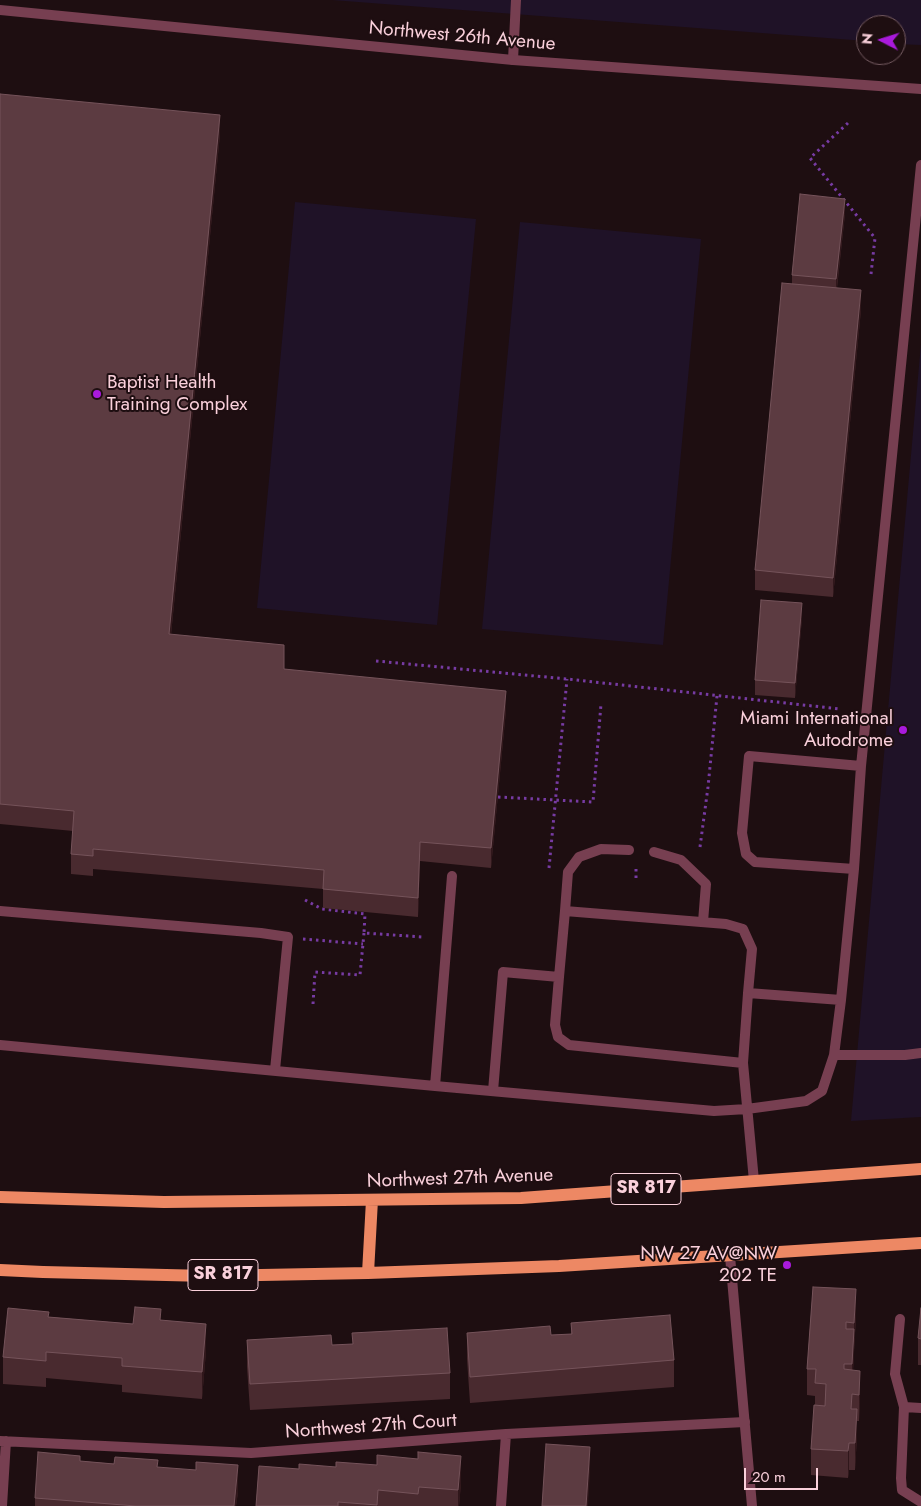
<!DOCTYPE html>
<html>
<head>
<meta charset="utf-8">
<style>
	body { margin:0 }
	#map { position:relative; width:921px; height:1506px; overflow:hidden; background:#1e0e11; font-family:Jost,sans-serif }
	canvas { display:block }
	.north { position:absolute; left:856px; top:15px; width:50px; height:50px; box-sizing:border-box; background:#1e0e11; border:1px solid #765c62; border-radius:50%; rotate:275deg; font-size:14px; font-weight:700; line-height:20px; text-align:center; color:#fad0db }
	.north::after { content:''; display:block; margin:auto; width:18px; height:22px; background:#a91adc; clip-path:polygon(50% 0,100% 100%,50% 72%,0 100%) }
	.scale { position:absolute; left:744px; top:1468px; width:74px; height:22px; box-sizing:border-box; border:2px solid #fad0db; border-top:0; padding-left:6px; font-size:15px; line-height:18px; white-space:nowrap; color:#fad0db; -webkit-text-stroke:4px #1e0e11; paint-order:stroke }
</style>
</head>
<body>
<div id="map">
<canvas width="921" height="1506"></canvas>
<div class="north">N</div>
<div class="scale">20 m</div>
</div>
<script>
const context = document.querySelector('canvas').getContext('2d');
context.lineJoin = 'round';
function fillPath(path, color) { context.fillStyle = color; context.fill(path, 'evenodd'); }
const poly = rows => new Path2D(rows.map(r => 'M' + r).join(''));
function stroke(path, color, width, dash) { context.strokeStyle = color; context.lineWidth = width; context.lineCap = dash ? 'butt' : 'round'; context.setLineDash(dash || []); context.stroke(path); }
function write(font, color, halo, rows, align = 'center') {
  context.font = font + ' Jost,sans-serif'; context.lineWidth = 4; context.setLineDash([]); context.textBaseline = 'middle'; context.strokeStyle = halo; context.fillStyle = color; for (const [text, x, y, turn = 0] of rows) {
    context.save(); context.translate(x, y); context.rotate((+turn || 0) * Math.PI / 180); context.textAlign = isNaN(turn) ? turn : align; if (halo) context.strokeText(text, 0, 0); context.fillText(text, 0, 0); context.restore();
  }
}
fillPath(poly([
	[332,0,921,0,921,45,896,44,896,25,866,25,866,41],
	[295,202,476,219,437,625,257,608],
	[520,222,701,239,663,645,482,629],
	[921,344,921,1117,851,1121]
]), '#1f1227');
stroke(poly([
	[848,123,810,158,875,238,871,274],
	[376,661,567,679,840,709],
	[498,797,593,802,601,704],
	[700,847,708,787,717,696],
	[549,868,567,679],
	[636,878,636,866],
	[305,900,322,909,365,914,364,933,423,937],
	[303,939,363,944],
	[313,1004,315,972,360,975,364,933]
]), '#773ba3', 3, [2.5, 4]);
stroke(poly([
	[513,60,516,0],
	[654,852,681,860,706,884,703,922],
	[854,869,755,862,746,854,742,833,749,756,861,766],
	[0,911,261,933,288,937,275,1070],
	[565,911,568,872,579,857,601,849,629,850],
	[559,977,555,1025,558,1037,569,1045,743,1063,748,993],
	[0,1045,435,1086,452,876],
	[834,1055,905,1055,921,1053],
	[743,1063,754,1181],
	[435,1086,714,1111,747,1109,806,1101,822,1091,834,1055,841,1000,854,869,861,766,921,165],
	[493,1091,503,972,559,977,565,911,726,924,743,929,752,949,748,993,841,1000]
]), '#773f51', 10);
stroke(poly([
	[0,10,513,60,921,89],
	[900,1319,895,1374,904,1407,901,1478,902,1490,921,1502],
	[904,1407,921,1408],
	[0,1441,251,1453,506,1434,745,1422],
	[2,1506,6,1441],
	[501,1506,506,1434]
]), '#773f51', 10);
stroke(poly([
	[730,1256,752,1506]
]), '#773f51', 10);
stroke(poly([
	[0,1197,164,1202,521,1198,921,1169],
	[0,1270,43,1272,207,1276,368,1273,559,1266,921,1243],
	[368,1273,372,1200]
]), '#ed8864', 12);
fillPath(poly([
	[0,94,220,134,171,635,284,669,506,710,491,868,420,861,418,917,323,908,323,889,93,869,93,876,71,874,71,854,73,831,0,824],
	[845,214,837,288,861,310,833,597,755,590,755,570,792,284,792,275],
	[802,618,795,698,755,695,755,680],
	[813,1287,856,1316,853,1370,860,1397,859,1421,857,1421,857,1436,855,1470,849,1470,848,1478,811,1475,811,1449,815,1405,815,1396,807,1395,807,1369],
	[921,1308,921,1365,918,1365,918,1338],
	[49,1317,133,1324,161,1320,206,1351,202,1399,122,1392,122,1385,46,1378,46,1387,3,1384,3,1357],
	[571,1323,674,1360,674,1387,470,1403,467,1359,467,1333,551,1335,571,1334],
	[247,1340,332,1345,450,1373,450,1399,250,1410,247,1367],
	[80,1461,158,1467,238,1492,236,1506,35,1506,35,1498],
	[259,1466,461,1483,459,1506,256,1506]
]), '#492a2f');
fillPath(poly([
	[220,115,220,134,169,654,169,634],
	[845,199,845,214,836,294,836,279],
	[861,290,861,310,833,597,833,578],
	[802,603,802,618,795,698,795,683],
	[506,691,506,710,491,868,491,848],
	[420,842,420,861,418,917,418,898],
	[856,1289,856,1316,854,1350,854,1323],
	[206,1324,206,1351,202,1399,202,1372],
	[854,1329,854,1356,852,1390,852,1364],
	[860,1371,860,1397,859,1421,859,1395],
	[857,1409,857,1436,855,1470,855,1443],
	[849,1443,849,1470,848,1478,848,1451],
	[590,1447,590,1473,588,1506,586,1506],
	[461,1456,461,1483,459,1506,458,1506,458,1490],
	[238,1465,238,1492,236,1506,234,1506]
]), '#30171b');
const building = poly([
	[0,94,220,115,169,634,284,645,284,669,506,691,491,848,420,842,418,898,323,889,324,870,93,849,93,856,71,854,74,811,0,804,0,94],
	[800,194,845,199,836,279,792,275,800,194],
	[782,283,861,290,833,578,755,570,782,283],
	[761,600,802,603,795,683,755,680,761,600],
	[813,1287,856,1289,854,1323,846,1322,846,1329,854,1329,852,1364,844,1364,844,1369,860,1371,859,1395,852,1394,851,1409,857,1409,855,1443,849,1443,848,1451,811,1449,814,1405,825,1406,826,1384,815,1383,816,1369,807,1369,813,1287],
	[135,1307,161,1309,160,1320,206,1324,202,1372,122,1366,122,1358,46,1352,46,1361,3,1357,8,1308,49,1312,48,1317,133,1324,135,1307],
	[921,1308,921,1339,918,1338,921,1308],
	[670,1315,674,1360,470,1377,467,1333,550,1326,551,1335,572,1334,571,1323,670,1315],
	[447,1328,450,1373,250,1384,247,1340,331,1335,332,1345,353,1344,352,1333,447,1328],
	[546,1444,590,1447,586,1506,542,1506,546,1444],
	[38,1452,80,1456,80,1461,114,1464,115,1457,158,1460,157,1467,196,1470,196,1462,238,1465,234,1506,136,1506,35,1498,38,1452],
	[418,1452,461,1456,458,1490,419,1487,418,1494,378,1490,377,1505,338,1502,338,1506,256,1506,259,1466,299,1469,299,1464,336,1467,336,1462,377,1465,377,1455,418,1459,418,1452]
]);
fillPath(building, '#5c3b41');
stroke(building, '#75535a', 1);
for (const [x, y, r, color] of [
	[97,394,5,"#a91adc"],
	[903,730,5,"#a91adc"],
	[787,1265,5,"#a91adc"]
]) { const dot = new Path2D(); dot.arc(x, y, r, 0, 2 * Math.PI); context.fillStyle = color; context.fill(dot); stroke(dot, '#1e0e11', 2); }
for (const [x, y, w] of [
	[646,1189,70],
	[223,1275,70]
]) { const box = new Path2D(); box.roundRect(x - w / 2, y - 15.5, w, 31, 4); context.fillStyle = '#1e0e11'; context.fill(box); stroke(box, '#fad0db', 1); }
write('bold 18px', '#fad0db', null, [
	["SR 817",646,1189],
	["SR 817",223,1275]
]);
write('19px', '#fad0db', '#1e0e11', [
	["Northwest 26th Avenue",462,37,5],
	["Northwest 27th Avenue",460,1179,-2],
	["Northwest 27th Court",371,1427,-4]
]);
write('19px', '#fad0db', '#1e0e11', [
	["Baptist Health",107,383,"left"],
	["Training Complex",107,405,"left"],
	["Miami International",893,719],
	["Autodrome",893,741],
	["NW 27 AV@NW",777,1254],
	["202 TE",777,1276]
], 'right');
</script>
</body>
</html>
